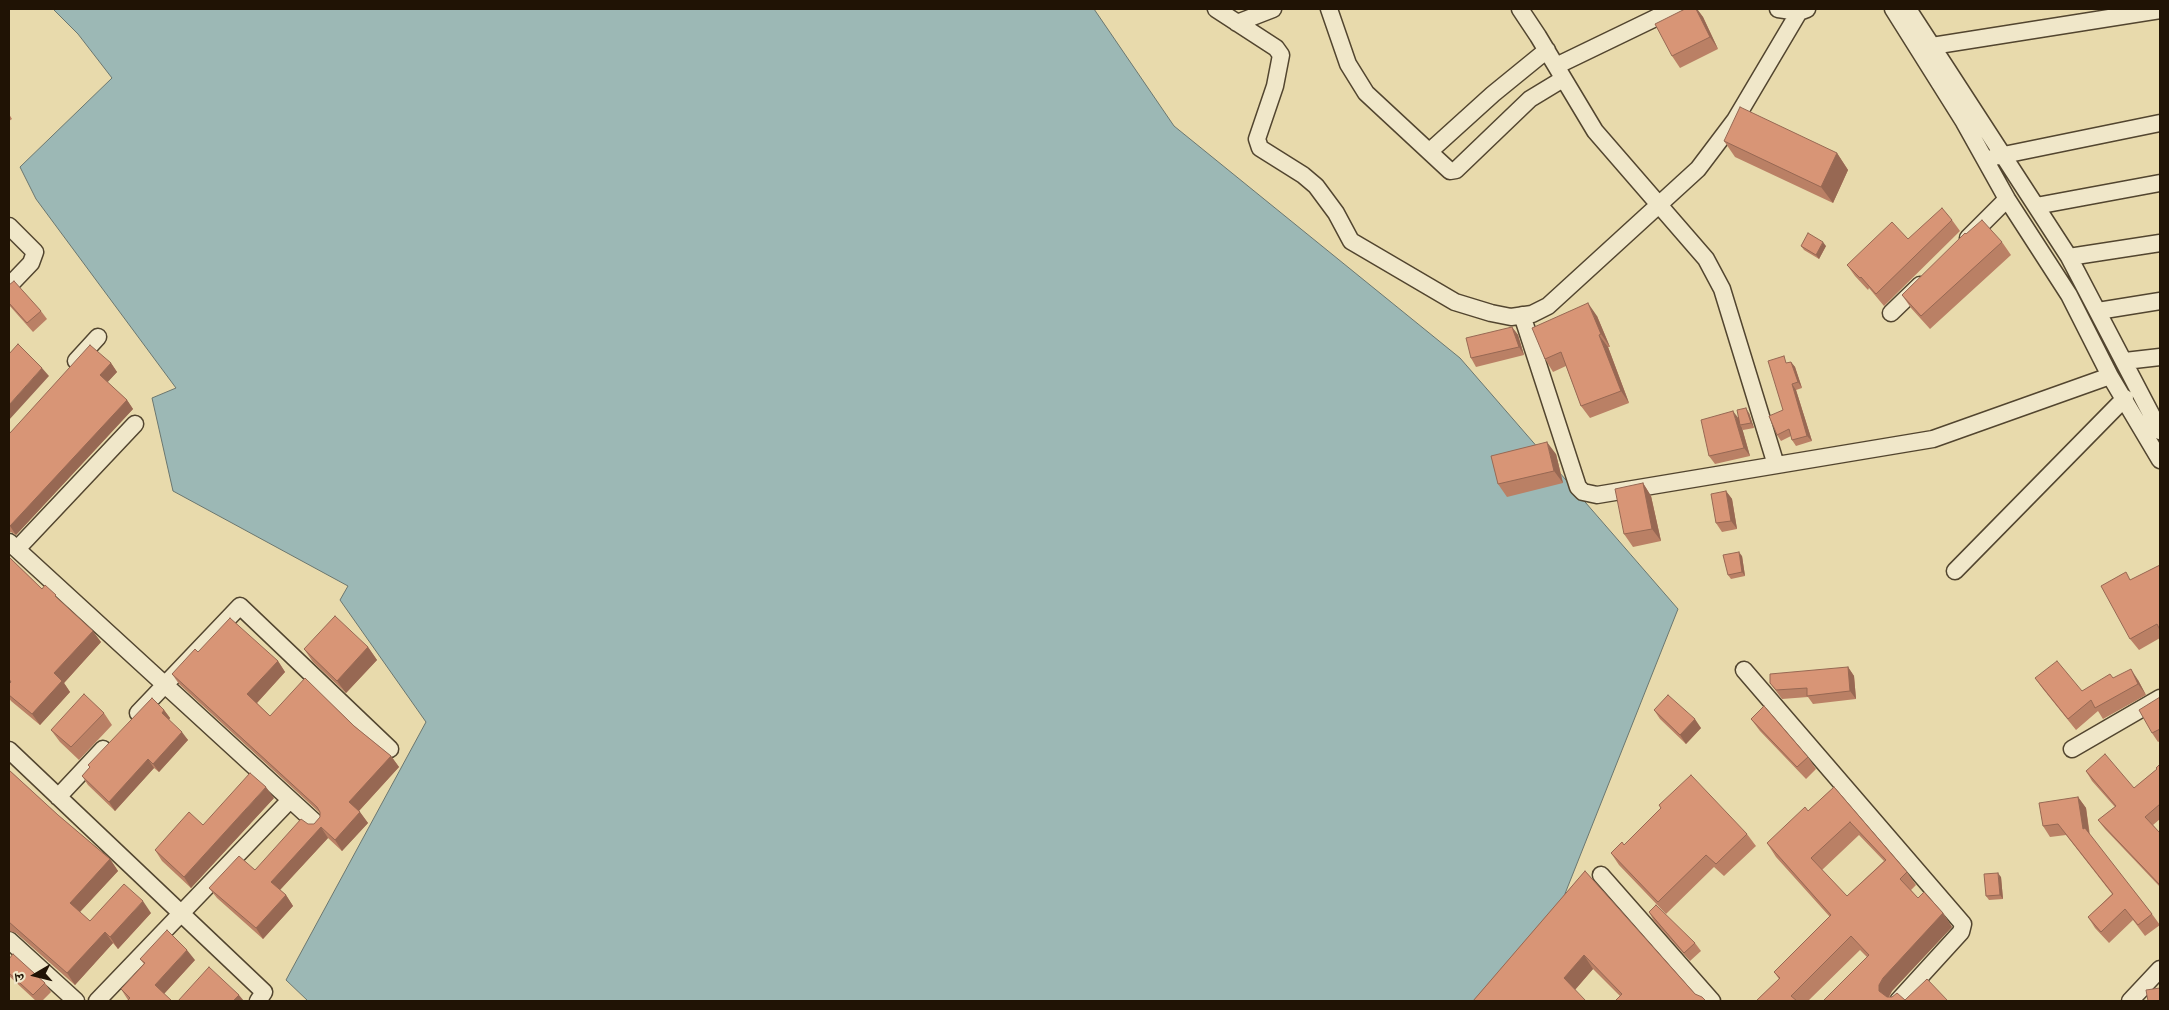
<!DOCTYPE html>
<html>
<head>
<meta charset="utf-8">
<style>
	body { margin:0 }
	#map { position:relative; width:2169px; height:1010px; overflow:hidden; background:#e8daac; font-family:"IM FELL DW Pica","Noto Serif Devanagari",serif }
	canvas { display:block }
	.frame { position:absolute; inset:0; border:10px solid #201305; pointer-events:none }
	.north { position:absolute; left:10px; top:950px; width:50px; height:50px; -webkit-text-stroke:4px #f0e7c9; paint-order:stroke; rotate:262deg; font-size:14px; font-weight:700; line-height:20px; text-align:center; color:#201305 }
	.north::after { content:''; display:block; margin:auto; width:18px; height:22px; background:#201305; clip-path:polygon(50% 0,100% 100%,50% 72%,0 100%) }
</style>
</head>
<body>
<div id="map">
<canvas width="2169" height="1010"></canvas>
<div class="frame"></div>
<div class="north">उ</div>
</div>
<script>
const context = document.querySelector('canvas').getContext('2d');
context.lineJoin = 'round';
function fillPath(path, color) { context.fillStyle = color; context.fill(path, 'evenodd'); }
const poly = rows => new Path2D(rows.map(r => 'M' + r).join(''));
function stroke(path, color, width, dash) { context.strokeStyle = color; context.lineWidth = width; context.lineCap = dash ? 'butt' : 'round'; context.setLineDash(dash || []); context.stroke(path); }
const water = poly([
	[53,9,1094,9,1174,126,1460,358,1678,609,1551,929,1513,1001,308,1001,286,980,426,722,340,600,348,586,173,491,152,398,176,388,36,199,20,167,112,78,78,34,53,9]
]);
fillPath(water, '#9cb8b5');
stroke(water, '#6a766f', 1);
const minor = poly([
	[1216,9,1276,48,1281,55,1275,86,1257,139,1260,148,1303,175,1316,186,1336,213,1351,241,1455,302,1491,313,1511,317,1532,314,1548,306,1698,169,1735,120,1799,12],
	[1329,9,1348,64,1366,93,1450,171,1456,170,1530,99,1563,79],
	[1520,9,1538,36,1595,131,1706,259,1722,289,1776,465],
	[1778,9,1799,12,1807,9],
	[1893,9,1964,122,2007,199,2069,295,2110,376,2160,460],
	[1908,9,2069,257,2160,431],
	[1237,23,1273,9],
	[1932,46,2160,10],
	[1556,66,1674,9],
	[1430,151,1493,94,1547,50],
	[1994,157,2160,123],
	[2036,206,2160,183],
	[9,226,35,252,31,263,9,286],
	[1968,238,2007,199],
	[2069,257,2160,243],
	[2098,311,2160,301],
	[1891,313,1920,285],
	[1522,315,1578,487,1583,492,1597,495,1933,439,2110,376],
	[76,361,98,337],
	[2125,361,2160,357],
	[9,542,318,825],
	[17,549,135,424],
	[1955,571,2125,398],
	[1744,670,1963,924,1961,932,1898,1001],
	[138,713,240,606,390,749],
	[2072,749,2160,698],
	[9,750,264,992,258,1001],
	[58,797,103,749],
	[1601,875,1712,1001],
	[9,940,76,1001],
	[97,1001,290,800],
	[2130,1001,2160,969]
]);
stroke(minor, '#52452f', 19);
stroke(minor, '#f0e7c9', 16);
fillPath(poly([
	[1685,9,1697,9,1703,17,1718,49,1680,68,1672,56],
	[9,114,12,119,9,121],
	[1724,141,1837,153,1848,170,1833,203,1735,157],
	[1952,220,1960,231,1884,306,1869,288,1868,290,1855,276,1847,265],
	[2002,242,2011,255,1930,329,1911,308,1902,295],
	[1801,246,1826,246,1819,259,1804,250],
	[9,285,41,311,47,319,33,332,9,305],
	[1597,316,1610,347,1608,347,1629,403,1590,418,1581,406,1566,366,1553,372,1545,359],
	[1512,327,1518,335,1524,355,1476,367,1471,358],
	[1788,362,1791,362,1795,367,1802,388,1796,390,1812,441,1796,446,1792,440,1791,436,1781,441,1777,435,1783,410],
	[111,363,117,372,107,382,127,400,133,409,16,535,11,532,9,533,9,433],
	[1749,413,1754,428,1743,430,1742,428,1750,456,1715,464,1709,456,1738,418],
	[1556,454,1563,483,1507,497,1498,484],
	[1643,483,1651,496,1661,541,1633,547,1624,534],
	[1726,491,1732,499,1737,529,1722,532,1716,523],
	[1742,556,1745,576,1731,579,1728,575],
	[9,557,42,589,61,602,101,642,64,683,70,692,40,725,11,701,9,698],
	[2160,565,2160,638,2139,650,2130,639,2131,580],
	[368,647,377,660,346,693,313,662,304,649],
	[198,652,278,661,285,672,257,703,270,716,354,726,391,756,399,767,359,811,368,823,342,851,328,838,280,890,286,895,293,906,263,939,217,898,209,888,255,870,308,824,314,824,320,817,320,813,179,684,172,674],
	[1848,667,1854,676,1856,699,1813,704,1808,697,1782,699,1770,683],
	[2035,678,2082,691,2113,678,2138,680,2146,695,2103,719,2098,711,2076,730,2043,689],
	[2160,697,2160,741,2158,742,2152,733],
	[164,710,170,718,169,720,188,740,159,772,154,768,115,811,88,785,82,776,90,767,88,765],
	[1654,710,1701,728,1686,744,1660,719],
	[104,713,112,725,79,760,60,742,51,730],
	[1751,719,1808,757,1816,769,1806,779,1760,731],
	[2160,764,2160,819,2153,825,2160,833,2160,887,2105,829,2098,820,2115,807,2092,781,2086,771,2134,788,2157,769],
	[9,770,58,815,110,859,118,871,80,912,90,921,151,913,118,949,113,943,75,985,16,933,9,931],
	[1834,787,1907,872,1916,885,1911,890,1918,898,1943,913,1952,927,1892,991,1889,997,1905,1000,1823,1001,1867,957,1860,950,1808,1001,1756,1001,1779,979,1774,972,1830,917,1776,857,1767,843,1808,811],
	[1859,835,1884,861,1847,896,1822,870],
	[2078,797,2086,808,2090,835,2152,914,2160,925,2145,936,2133,920,2109,943,2095,928,2088,917,2112,894,2066,835,2050,837,2043,826],
	[274,798,191,888,162,861,155,850],
	[1659,805,1747,834,1756,846,1724,876,1714,867,1666,914,1619,865,1611,853,1624,845,1661,808],
	[1585,871,1695,994,1620,996,1593,969,1575,990,1473,1001],
	[2001,877,2003,899,1989,900,1986,896],
	[1649,912,1695,943,1701,951,1690,961,1654,921],
	[9,959,45,983,51,992,42,1001,36,1001,9,976],
	[140,959,195,960,164,994,128,1000,121,989,144,964]
]), '#ba8065');
fillPath(poly([
	[1696,9,1697,9,1703,17,1718,49,1710,37],
	[1837,153,1848,170,1833,203,1821,187],
	[1823,242,1826,246,1819,259,1816,255],
	[1588,303,1597,316,1610,347,1601,334],
	[1512,327,1518,335,1524,355,1519,347],
	[1599,335,1608,347,1629,403,1621,391],
	[1791,362,1795,367,1802,388,1798,382],
	[111,363,117,372,106,384,100,375],
	[42,368,49,376,9,420,9,405],
	[1792,384,1796,390,1812,441,1807,436],
	[127,400,133,409,16,535,10,526],
	[1746,408,1749,413,1754,428,1751,423],
	[1733,411,1739,419,1740,425,1742,428,1750,456,1744,448],
	[1547,442,1556,454,1563,483,1554,471],
	[1643,483,1651,496,1661,541,1652,529],
	[1726,491,1732,499,1737,529,1731,521],
	[1739,552,1742,556,1745,576,1742,572],
	[93,631,101,642,64,683,70,692,40,725,32,714,54,673],
	[368,647,377,660,346,693,337,681],
	[278,661,285,672,255,705,247,694],
	[1848,667,1854,676,1856,699,1850,691],
	[2131,669,2138,680,2146,695,2138,684],
	[164,710,170,718,168,721,162,713],
	[1695,719,1701,728,1686,744,1680,735],
	[182,732,188,740,159,772,153,764],
	[391,756,399,767,357,813,349,802],
	[148,759,154,768,115,811,109,802],
	[266,787,274,798,191,888,184,877],
	[2078,797,2086,808,2090,840,2083,829],
	[360,812,368,823,342,851,335,840],
	[321,827,328,838,278,892,271,882],
	[110,859,118,871,78,914,70,903],
	[1998,873,2001,877,2003,899,2000,895],
	[286,895,293,906,263,939,256,928],
	[143,901,151,913,118,949,110,937],
	[1943,913,1952,927,1892,991,1888,998,1879,991,1879,985,1883,978],
	[105,932,113,943,75,985,67,973],
	[187,950,195,960,162,996,155,985],
	[1584,955,1593,969,1573,992,1564,978],
	[239,995,244,1001,233,1001]
]), '#976853');
const building = poly([
	[1685,9,1696,9,1710,37,1672,56,1655,24,1685,9],
	[1740,107,1837,153,1821,187,1724,141,1740,107],
	[1942,208,1952,220,1876,294,1861,277,1860,278,1847,265,1892,222,1908,239,1942,208],
	[1982,220,2002,242,1921,316,1902,295,1965,233,1966,234,1982,220],
	[1808,233,1823,242,1816,255,1801,246,1808,233],
	[14,281,41,311,27,323,9,303,9,285,14,281],
	[1588,303,1601,334,1599,335,1621,391,1581,406,1561,352,1545,359,1532,328,1588,303],
	[1512,327,1519,347,1471,358,1466,338,1512,327],
	[18,344,42,368,9,405,9,354,18,344],
	[90,345,111,363,100,375,127,400,10,526,9,526,9,433,10,433,90,345],
	[1784,356,1786,363,1791,362,1798,382,1792,384,1807,436,1792,440,1789,429,1777,435,1769,416,1783,410,1768,361,1784,356],
	[1746,408,1751,423,1740,425,1737,410,1746,408],
	[1733,411,1744,448,1709,456,1701,420,1733,411],
	[1547,442,1554,471,1498,484,1491,456,1547,442],
	[1643,483,1652,529,1624,534,1615,489,1643,483],
	[1726,491,1731,521,1716,523,1711,494,1726,491],
	[1739,552,1742,572,1728,575,1723,555,1739,552],
	[9,557,42,589,45,585,56,595,55,596,93,631,54,673,62,681,32,714,9,695,9,684,11,682,9,679,9,557],
	[2160,565,2160,630,2157,624,2130,639,2101,586,2126,572,2130,580,2160,565],
	[335,616,368,647,337,681,304,649,335,616],
	[230,618,278,661,247,694,270,716,305,678,354,726,391,756,349,802,360,812,335,840,321,827,271,882,286,895,256,928,209,888,239,856,255,870,301,819,308,824,314,824,320,817,320,812,317,807,172,674,195,649,198,652,230,618],
	[2057,661,2082,691,2110,674,2113,678,2131,669,2138,684,2095,708,2091,700,2068,719,2035,678,2057,661],
	[1848,667,1850,691,1807,696,1807,688,1776,690,1770,683,1770,674,1848,667],
	[84,694,104,713,71,747,51,730,84,694],
	[1668,695,1695,719,1680,735,1654,710,1668,695],
	[2160,697,2160,729,2152,733,2139,710,2160,697],
	[152,698,164,710,162,713,182,732,153,764,148,759,109,802,82,776,90,767,88,765,152,698],
	[1764,706,1808,757,1797,767,1751,719,1764,706],
	[2105,754,2134,788,2157,769,2156,768,2160,764,2160,804,2145,817,2160,833,2160,885,2098,820,2116,806,2086,771,2105,754],
	[9,770,58,815,110,859,70,903,90,921,124,884,143,901,110,937,105,932,67,973,9,922,9,847,10,846,9,845,9,770],
	[250,773,266,787,184,877,155,850,189,812,203,825,250,773],
	[1691,775,1747,834,1716,864,1706,855,1658,902,1611,853,1622,842,1624,845,1661,808,1659,805,1691,775],
	[1834,787,1907,872,1900,879,1918,898,1924,892,1943,913,1883,978,1879,985,1879,991,1887,997,1892,997,1897,993,1905,1000,1927,979,1948,1001,1823,1001,1869,955,1851,936,1791,996,1797,1001,1756,1001,1780,978,1774,972,1831,915,1767,843,1805,807,1808,811,1834,787],
	[1850,822,1886,860,1847,896,1811,858,1850,822],
	[2078,797,2083,829,2085,828,2152,914,2138,925,2125,909,2101,932,2088,917,2113,894,2058,824,2043,826,2039,803,2078,797],
	[1585,871,1695,994,1702,997,1706,1001,1615,1001,1622,994,1584,955,1564,978,1586,1001,1473,1001,1585,871],
	[1998,873,2000,895,1986,896,1984,874,1998,873],
	[1656,905,1695,943,1684,953,1649,912,1656,905],
	[167,930,187,950,155,985,172,1001,127,1001,130,998,121,989,145,963,140,959,167,930],
	[13,954,45,983,33,995,9,973,9,959,13,954],
	[209,967,239,995,233,1001,178,1001,209,967],
	[2160,988,2160,1001,2148,1001,2146,990,2160,988]
]);
fillPath(building, '#d89576');
stroke(building, '#976853', 1);
</script>
</body>
</html>
